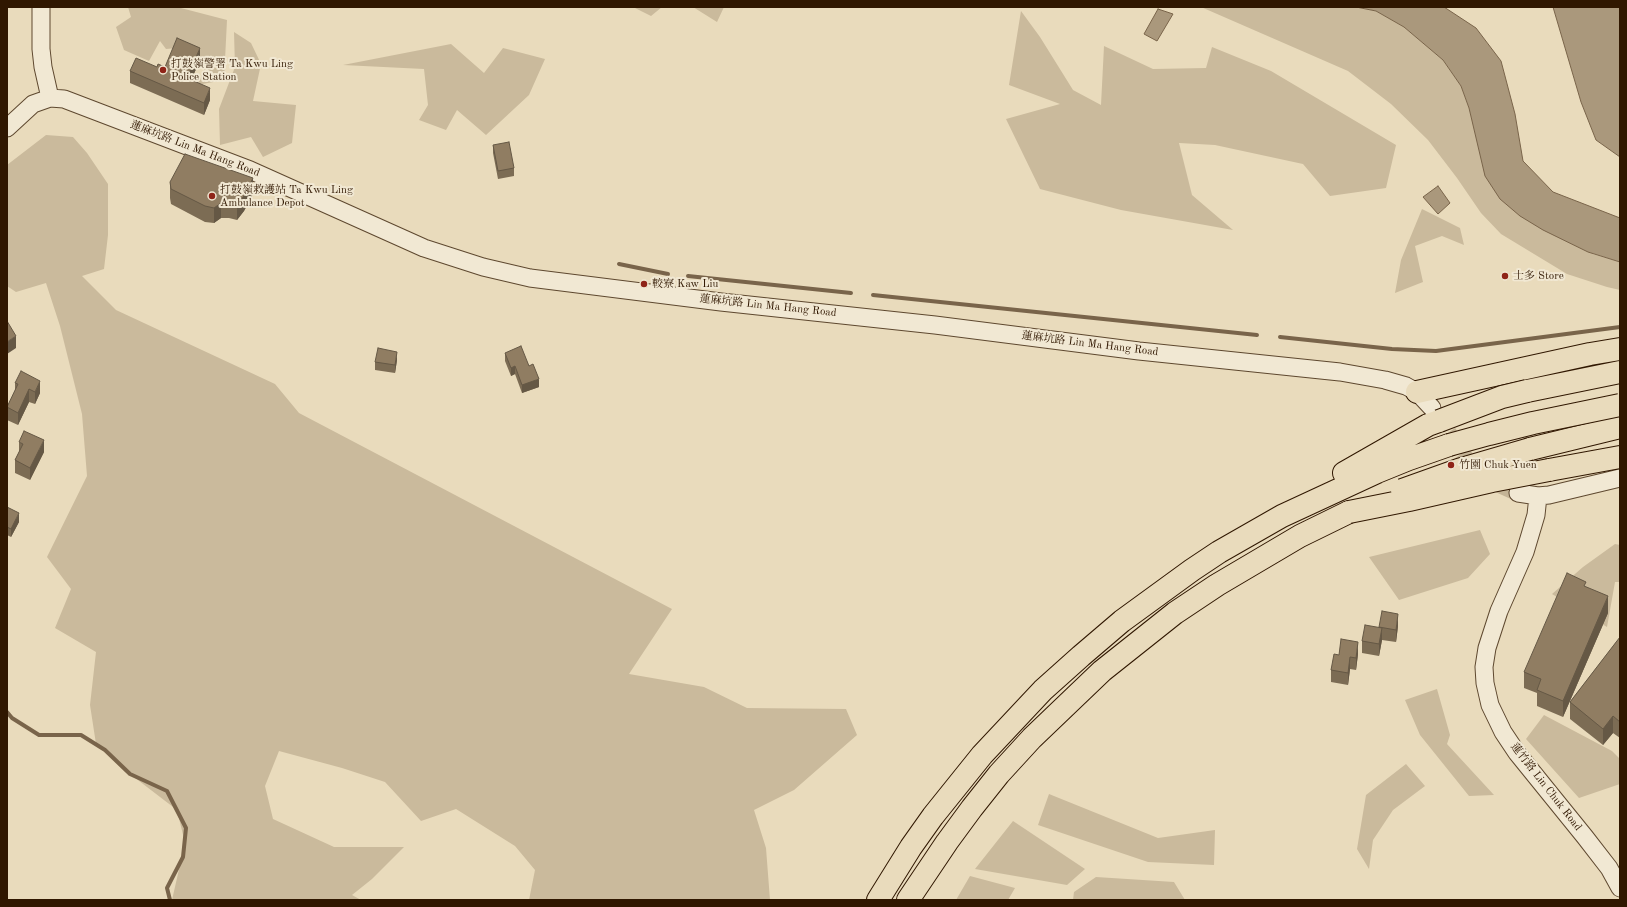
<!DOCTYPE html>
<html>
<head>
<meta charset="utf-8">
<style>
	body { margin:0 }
	#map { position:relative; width:1627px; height:907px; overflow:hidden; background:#e9dbbc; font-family:"Old Standard TT",serif }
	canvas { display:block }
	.frame { position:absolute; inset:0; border:8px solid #301700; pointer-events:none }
</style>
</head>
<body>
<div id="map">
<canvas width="1627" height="907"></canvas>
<div class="frame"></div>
</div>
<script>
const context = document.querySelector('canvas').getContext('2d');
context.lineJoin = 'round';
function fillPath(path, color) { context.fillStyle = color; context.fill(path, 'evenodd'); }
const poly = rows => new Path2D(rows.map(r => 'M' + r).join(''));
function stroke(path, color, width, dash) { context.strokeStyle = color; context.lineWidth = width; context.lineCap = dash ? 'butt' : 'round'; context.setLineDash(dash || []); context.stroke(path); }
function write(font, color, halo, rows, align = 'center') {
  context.font = font + ' "Old Standard TT","Noto Serif SC",serif'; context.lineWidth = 4; context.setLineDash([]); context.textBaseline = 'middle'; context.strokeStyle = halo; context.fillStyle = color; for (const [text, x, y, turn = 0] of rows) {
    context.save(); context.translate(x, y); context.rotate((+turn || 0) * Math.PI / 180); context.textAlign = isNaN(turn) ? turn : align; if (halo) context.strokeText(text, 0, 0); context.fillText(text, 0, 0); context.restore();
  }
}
fillPath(poly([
	[128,7,177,7,227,20,224,80,197,85,204,70,190,47,166,49,160,41,149,61,124,50,116,27,131,17],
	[633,7,662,7,651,16],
	[693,7,724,7,717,22],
	[1201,7,1356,7,1376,11,1404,27,1442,59,1461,86,1469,108,1593,254,1620,262,1620,290,1607,287,1567,274,1501,234,1481,213,1457,178,1428,140,1391,104,1348,71],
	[1021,11,1040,37,1073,90,1101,105,1104,46,1153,69,1206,68,1212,47,1271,71,1396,145,1386,188,1330,196,1303,164,1215,145,1179,143,1192,195,1233,230,1121,210,1040,189,1006,119,1060,104,1009,85],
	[234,32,251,43,261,64,253,101,296,105,292,143,263,157,251,137,220,145,219,109,235,67],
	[451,44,484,73,503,48,545,59,529,95,486,135,457,110,446,130,419,120,428,105,424,69,343,65],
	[46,135,73,137,87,153,108,184,108,235,104,269,82,276,116,310,275,384,299,413,672,609,629,674,704,687,747,708,846,709,857,735,794,790,754,810,766,848,770,900,529,900,535,870,515,846,456,809,421,821,385,782,342,768,279,751,265,786,273,819,334,847,404,847,372,879,352,895,361,900,172,900,185,843,177,810,130,774,96,744,90,705,96,652,55,628,71,589,47,557,87,476,82,414,60,326,46,283,16,292,7,286,7,165],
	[1422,209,1460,228,1464,245,1442,236,1415,246,1423,282,1395,293,1401,260],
	[1480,530,1490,554,1468,578,1399,600,1369,557],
	[1615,544,1620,545,1620,582,1615,582,1607,627,1552,594,1583,567],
	[1437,689,1450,735,1447,744,1494,795,1469,796,1420,735,1405,700],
	[1544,715,1612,751,1620,759,1620,784,1579,798,1526,739],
	[1406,764,1425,786,1393,810,1373,840,1369,869,1357,849,1366,795],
	[1049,794,1158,838,1215,830,1214,865,1148,862,1038,825],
	[1013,821,1085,869,1067,885,975,869],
	[970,876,1015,888,1008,900,956,900],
	[1096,877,1174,882,1185,900,1073,900,1074,892]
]), '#caba9c');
const water = poly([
	[1356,7,1444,7,1476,28,1501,61,1515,114,1523,161,1553,192,1620,218,1620,262,1588,252,1543,230,1520,216,1500,199,1485,176,1469,108,1461,86,1443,60,1404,27,1376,11,1356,7],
	[1553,7,1620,7,1620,157,1596,140,1581,102,1553,7],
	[1158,9,1173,14,1157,41,1144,34,1158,9],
	[1438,186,1450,203,1438,214,1423,197,1438,186]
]);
fillPath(water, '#aa987c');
stroke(water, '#79644a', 1);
stroke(poly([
	[619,264,668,274],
	[688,276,851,293],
	[873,295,1257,335],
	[1280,337,1392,349,1436,351,1620,327],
	[7,712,12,718,39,735,81,735,105,750,130,774,167,791,186,828,183,857,167,888,170,900]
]), '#79644a', 4);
stroke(poly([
	[1434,412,1472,468,1483,477,1518,493]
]), '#c4b496', 17, [17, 8]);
const minor = poly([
	[41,7,41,49,43,67,50,98],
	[7,128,33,104,50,98,64,99,250,170,424,248,483,267,530,278,721,302,935,325,1139,351,1340,372,1385,380,1406,386,1417,392,1432,408],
	[1518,493,1538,496,1549,495,1620,478],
	[1538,496,1536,515,1525,552,1499,611,1487,648,1484,667,1485,683,1490,705,1503,732,1517,753,1585,837,1609,868,1620,888]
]);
const highway = poly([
	[1527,391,1620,372],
	[1417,392,1590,354,1620,349],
	[1530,449,1620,427],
	[1549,470,1620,457],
	[1344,473,1428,425,1439,421],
	[878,900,911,847,933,816,982,755,1043,690,1081,656,1122,621,1192,570,1219,552,1282,516,1377,472,1409,459,1449,445],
	[908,900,947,842,972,808,999,774,1032,738,1102,671,1175,613,1217,585,1300,536,1349,512]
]);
stroke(minor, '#5e482f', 19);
stroke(highway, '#301700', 24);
stroke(minor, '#f1e8d3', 17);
stroke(highway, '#e9dbbc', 22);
const highwayBridge = poly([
	[1439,421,1502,397,1527,391],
	[1449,445,1489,434,1533,423,1620,405],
	[1402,490,1458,470,1530,449],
	[1349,512,1409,500,1492,481,1549,470]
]);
stroke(highwayBridge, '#301700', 24, []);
stroke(highwayBridge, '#e9dbbc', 22);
fillPath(poly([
	[200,60,191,80,210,100,204,115,130,83,130,71,157,67,165,67],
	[493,145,514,168,514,176,498,179,493,153],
	[170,182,253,194,244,211,237,220,229,218,221,218,214,223,205,222,171,204,170,198],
	[505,353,529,366,539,387,522,393,515,374,511,376,505,361],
	[397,360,395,373,375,370,375,362],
	[15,383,40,393,35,404,29,402,18,425,7,420,7,407,15,391],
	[19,442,44,452,30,480,15,473,15,460,19,452],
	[7,507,19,522,11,537,7,535],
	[1586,587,1608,613,1563,717,1537,706,1537,693,1524,688,1524,672],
	[1398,626,1396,642,1382,640,1379,656,1362,653,1362,641,1379,627],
	[1620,637,1620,738,1613,733,1603,745,1570,719,1570,702],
	[1358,654,1356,670,1350,669,1348,685,1331,682,1331,670,1339,655]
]), '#7c6c54');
fillPath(poly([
	[200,48,200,60,187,90,187,78],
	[210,88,210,100,204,115,204,103],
	[253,178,253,194,244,211,237,220,237,205],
	[221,203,221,218,214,223,214,208],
	[16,336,16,348,7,354,7,342],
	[397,352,397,360,395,373,395,365],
	[515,366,515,374,511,376,511,368],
	[539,379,539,387,522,393,522,385],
	[40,381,40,393,35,404,35,392],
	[29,389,29,402,18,425,18,413],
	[44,440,44,452,30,480,30,468],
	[19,513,19,522,11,537,11,529],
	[1608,596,1608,613,1563,717,1563,701],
	[1398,614,1398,626,1396,642,1396,630],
	[1382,628,1382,640,1379,656,1379,644],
	[1358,642,1358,654,1356,670,1356,658],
	[1350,657,1350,669,1348,685,1348,673],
	[1613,716,1613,733,1603,745,1603,729]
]), '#655845');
const building = poly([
	[177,38,200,48,187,78,210,88,204,103,130,71,136,58,157,67,158,64,165,67,177,38],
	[509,142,514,168,498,171,493,145,509,142],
	[185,154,253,178,244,196,237,205,229,202,221,203,214,208,205,206,171,189,170,182,185,154],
	[7,321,16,336,7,342,7,321],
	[521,346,529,366,533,364,539,379,522,385,515,366,511,368,505,353,521,346],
	[378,348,397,352,395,365,375,362,378,348],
	[21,371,40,381,35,392,29,389,18,413,7,407,18,384,15,383,21,371],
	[24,431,44,440,30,468,15,460,23,444,19,442,24,431],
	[7,507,19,513,11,529,7,527,7,507],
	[1567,573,1586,582,1584,586,1608,596,1563,701,1537,690,1541,679,1524,672,1567,573],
	[1382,611,1398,614,1396,630,1379,627,1382,611],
	[1365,625,1382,628,1379,644,1362,641,1365,625],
	[1620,637,1620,722,1613,716,1603,729,1570,702,1620,637],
	[1341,639,1358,642,1356,658,1350,657,1348,673,1331,670,1334,654,1339,655,1341,639]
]);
fillPath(building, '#907d62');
stroke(building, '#655845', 1);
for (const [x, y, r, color] of [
	[163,70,4,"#8f2418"],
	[212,196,4,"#8f2418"],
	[1505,276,4,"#8f2418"],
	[644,284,4,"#8f2418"],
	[1451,465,4,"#8f2418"]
]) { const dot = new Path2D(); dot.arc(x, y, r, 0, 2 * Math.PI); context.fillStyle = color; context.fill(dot); stroke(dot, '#f1e8d3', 1.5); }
write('11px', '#301700', '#f1e8d3', [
	["打鼓嶺警署 Ta Kwu Ling",171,64],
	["Police Station",171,77],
	["打鼓嶺救護站 Ta Kwu Ling",220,190],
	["Ambulance Depot",220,203],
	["士多 Store",1513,276],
	["較寮 Kaw Liu",652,284],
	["竹園 Chuk Yuen",1459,465]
], 'left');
write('11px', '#301700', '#f1e8d3', [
	["蓮麻坑路 Lin Ma Hang Road",195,149,21],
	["蓮麻坑路 Lin Ma Hang Road",768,306,6],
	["蓮麻坑路 Lin Ma Hang Road",1090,344,7],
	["蓮竹路 Lin Chuk Road",1546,787,52]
]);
</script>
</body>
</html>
